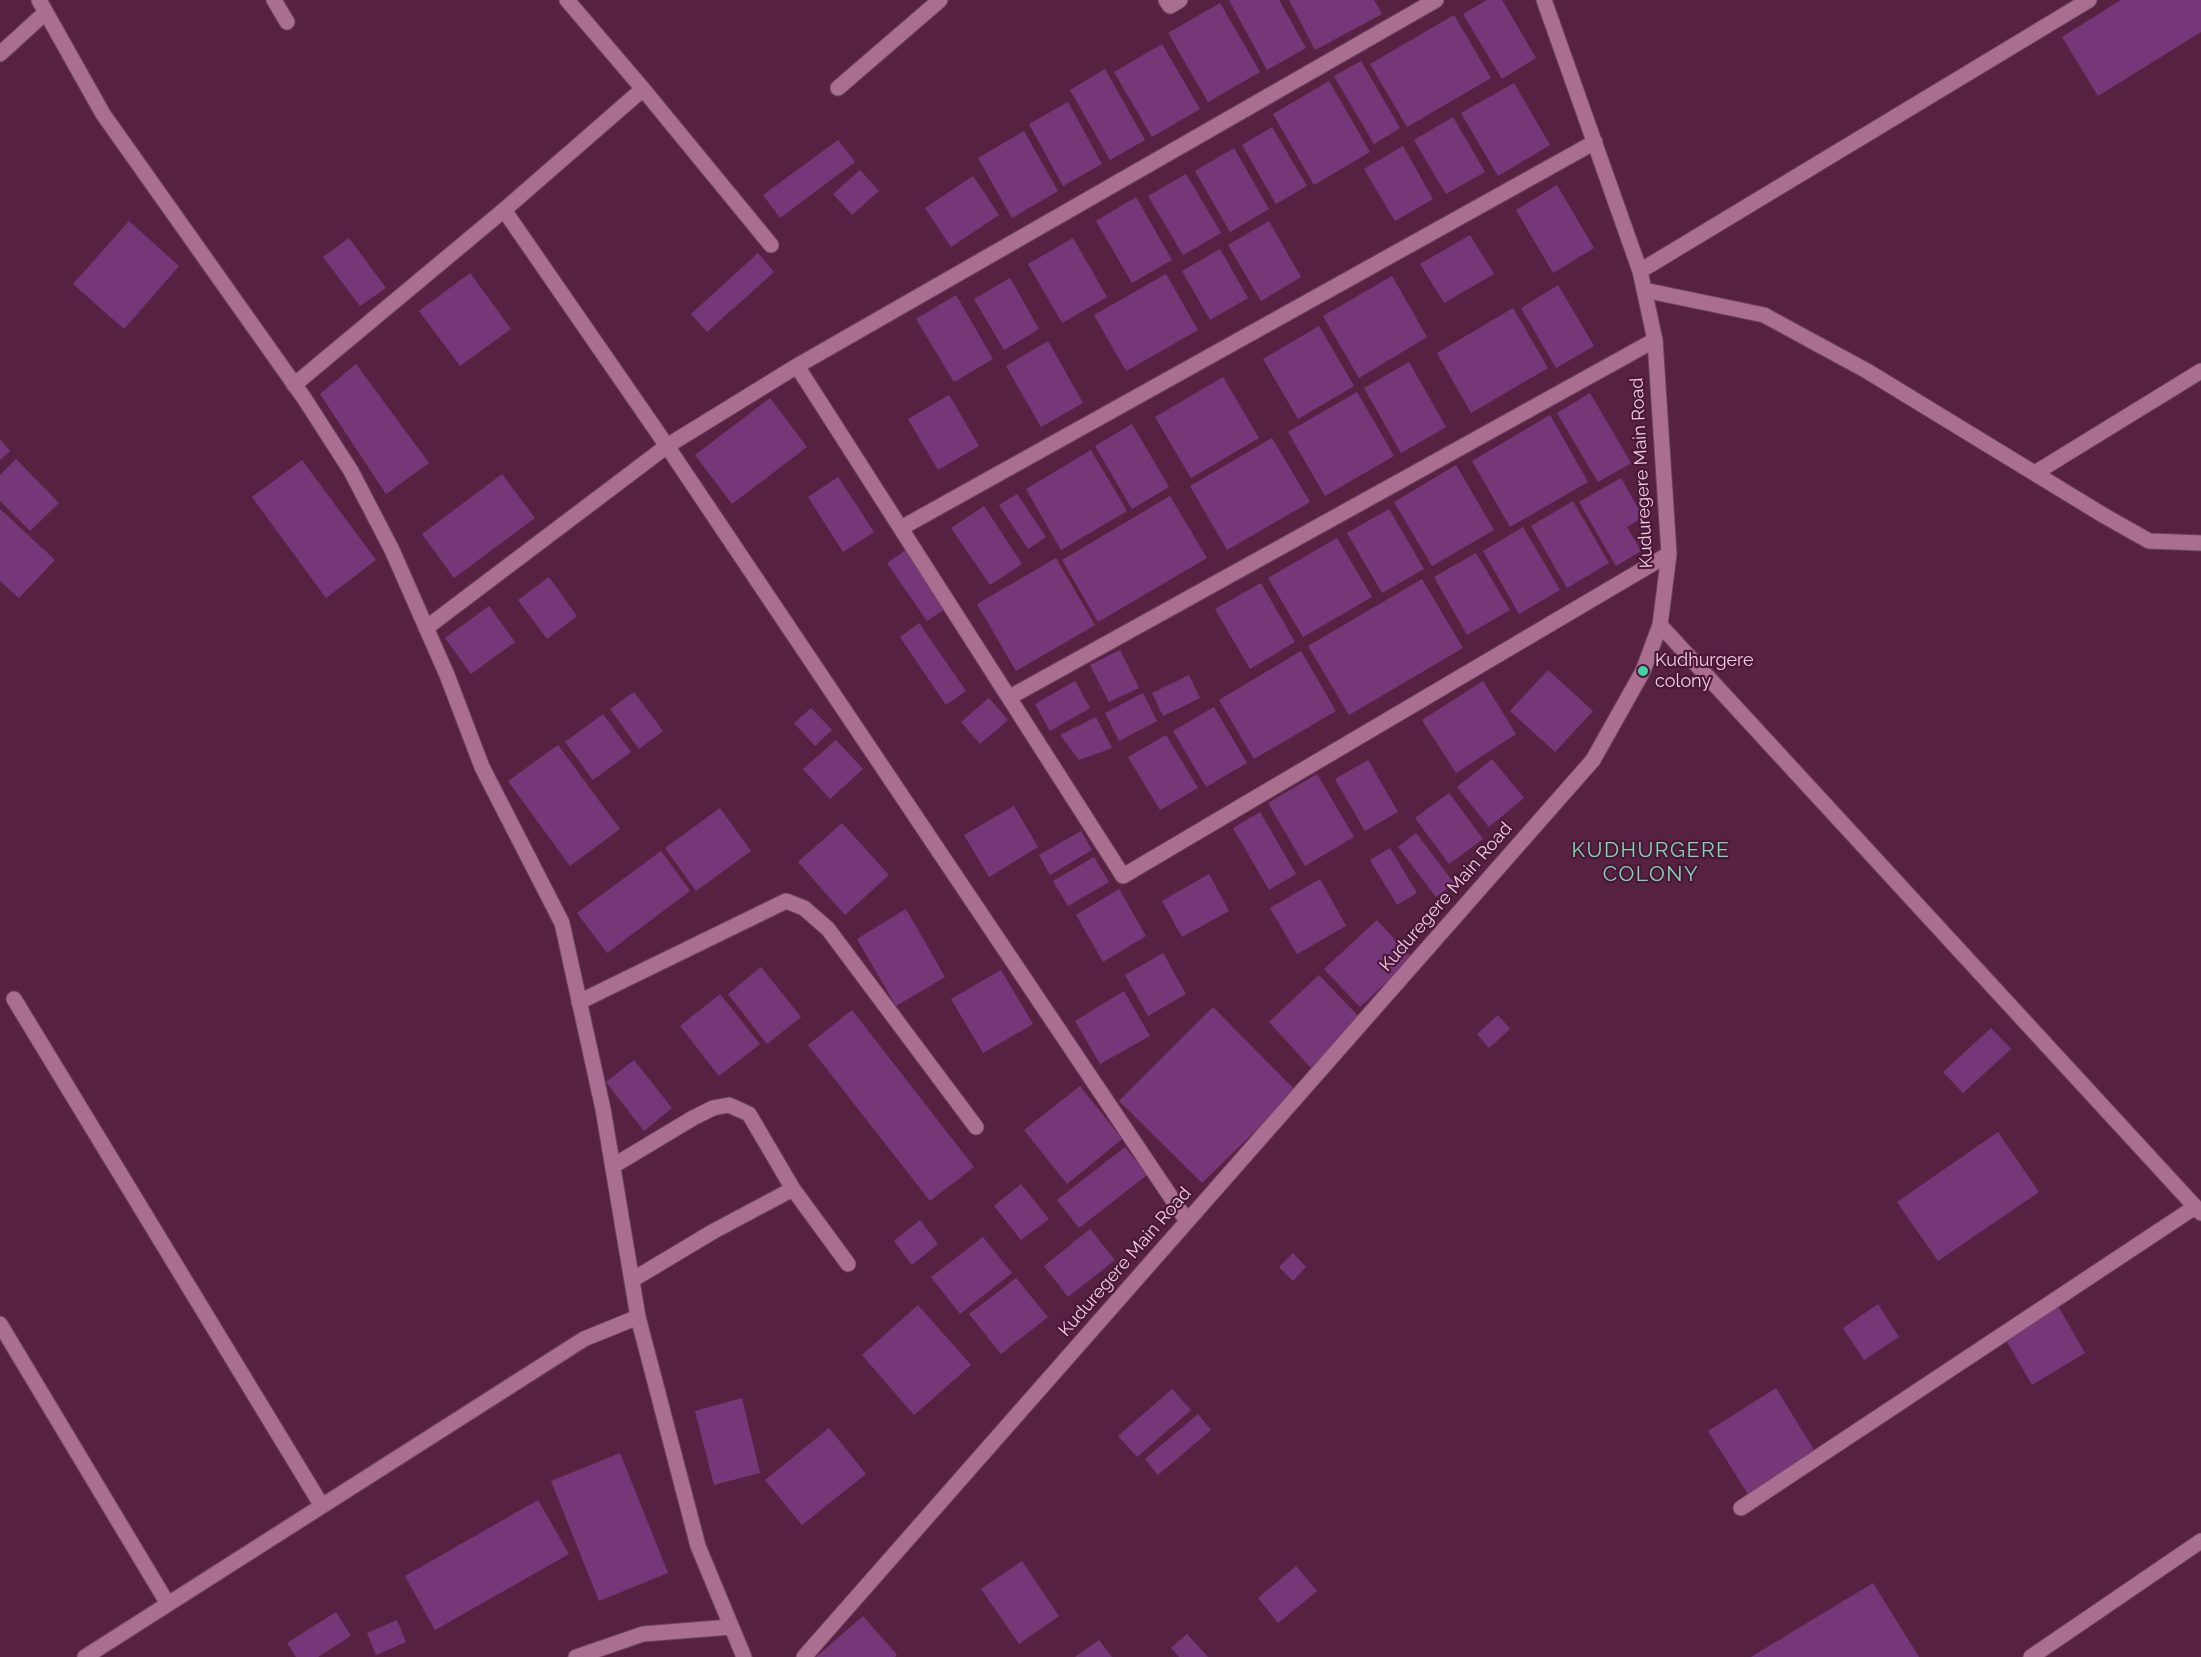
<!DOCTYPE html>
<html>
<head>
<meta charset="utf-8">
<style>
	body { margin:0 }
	canvas { display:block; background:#572242 }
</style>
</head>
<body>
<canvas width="2201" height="1657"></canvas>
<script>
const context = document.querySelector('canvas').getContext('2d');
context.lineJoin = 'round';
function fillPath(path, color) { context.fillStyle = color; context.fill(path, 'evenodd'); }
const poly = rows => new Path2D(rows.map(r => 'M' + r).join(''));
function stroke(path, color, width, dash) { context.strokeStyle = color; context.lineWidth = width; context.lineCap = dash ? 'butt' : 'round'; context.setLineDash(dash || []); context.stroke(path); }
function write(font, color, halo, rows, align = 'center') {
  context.font = font + ' Raleway,sans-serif'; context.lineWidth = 4.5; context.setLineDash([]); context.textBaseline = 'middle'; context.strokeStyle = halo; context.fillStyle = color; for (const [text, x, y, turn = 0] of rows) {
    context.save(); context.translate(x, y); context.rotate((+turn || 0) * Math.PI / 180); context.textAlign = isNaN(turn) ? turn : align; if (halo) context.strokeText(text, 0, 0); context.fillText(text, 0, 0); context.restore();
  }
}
fillPath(poly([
	[1229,0,1279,0,1306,48,1267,70],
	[1289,0,1374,0,1382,14,1315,50],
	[1487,0,1502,0,1536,58,1502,79,1463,14],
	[2121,0,2201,0,2201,32,2098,96,2062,37],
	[1220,3,1260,72,1208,102,1168,33],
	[1454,15,1491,78,1407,127,1370,64],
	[1162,44,1200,109,1152,137,1114,72],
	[1361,61,1400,128,1374,144,1334,76],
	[1105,69,1145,140,1110,160,1070,90],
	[1329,81,1370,152,1314,185,1273,114],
	[1514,83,1550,145,1498,176,1461,113],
	[1068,102,1102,164,1063,186,1029,124],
	[1453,117,1485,172,1446,194,1414,140],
	[1272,127,1307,186,1276,204,1242,145],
	[1024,131,1058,191,1012,218,978,158],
	[838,140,855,162,780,218,763,195],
	[1403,146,1433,199,1395,221,1364,169],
	[1234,148,1269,209,1230,232,1195,171],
	[860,170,879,191,852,215,833,194],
	[1186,174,1221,233,1183,255,1148,196],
	[973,176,999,215,951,247,925,208],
	[1557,185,1594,248,1553,273,1516,210],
	[1136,197,1172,260,1132,283,1096,221],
	[129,221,179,266,124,329,73,284],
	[1269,221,1301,277,1261,301,1228,245],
	[1470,235,1494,274,1444,303,1420,264],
	[349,238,386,288,360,306,323,257],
	[1073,238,1107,297,1062,323,1028,264],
	[1220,249,1248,298,1210,320,1182,271],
	[758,253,774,272,707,332,691,314],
	[470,273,511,329,460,366,419,311],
	[1166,274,1198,330,1126,371,1094,315],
	[1392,276,1427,337,1359,378,1323,316],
	[1010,278,1039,329,1004,350,974,299],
	[1558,285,1594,346,1556,368,1521,308],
	[956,295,993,359,954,382,916,319],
	[1513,308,1548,368,1471,413,1437,353],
	[1319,326,1354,386,1298,419,1263,359],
	[1048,341,1083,403,1041,427,1006,366],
	[1409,362,1446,427,1401,453,1364,388],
	[356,364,429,463,386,494,320,394],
	[1223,377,1259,438,1191,478,1155,417],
	[1357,392,1394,456,1325,496,1288,432],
	[1590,393,1631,463,1598,482,1557,413],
	[949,395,979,446,938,470,908,419],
	[770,398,807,447,732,504,695,455],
	[1550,415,1588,482,1510,527,1472,461],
	[1132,424,1169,487,1132,509,1095,446],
	[1272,438,1310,502,1227,550,1190,486],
	[0,439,10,451,0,460],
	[1091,450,1127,511,1061,550,1026,489],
	[16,459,59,503,30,531,0,501,0,475],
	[302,460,376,560,326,598,252,497],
	[1456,465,1494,530,1432,566,1394,502],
	[502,474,535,518,454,578,422,534],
	[838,477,874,532,843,552,808,497],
	[1621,478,1643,517,1627,527,1641,551,1616,566,1579,502],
	[1017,494,1046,537,1028,549,999,505],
	[1170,496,1207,558,1098,622,1062,560],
	[1573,501,1609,563,1567,588,1531,526],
	[984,506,1022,564,990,585,951,528],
	[0,509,55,560,19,598,0,581],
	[1389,509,1424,569,1382,593,1347,533],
	[1523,527,1560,590,1519,614,1483,551],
	[1337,538,1372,597,1303,637,1268,578],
	[909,548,949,606,927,621,887,563],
	[1476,553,1510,610,1467,635,1434,577],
	[1056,558,1095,625,1016,671,977,604],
	[549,577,577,616,547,639,518,600],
	[1422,579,1463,648,1349,715,1308,646],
	[1261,583,1295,642,1250,669,1215,609],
	[489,606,515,642,471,674,445,638],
	[919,623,966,691,946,705,900,637],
	[1120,650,1139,688,1109,702,1090,665],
	[1301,651,1336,711,1254,759,1219,700],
	[1548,670,1593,711,1555,752,1510,711],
	[1189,675,1200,698,1163,716,1152,693],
	[1075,681,1090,708,1050,731,1035,704],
	[1483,681,1516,734,1456,773,1422,720],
	[634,692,663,731,639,749,610,709],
	[1143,693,1157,721,1119,741,1105,713],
	[989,698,1008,720,980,744,961,722],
	[1214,707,1247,763,1206,787,1173,731],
	[811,708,832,730,815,746,794,723],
	[603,714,631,752,593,780,565,742],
	[1096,717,1112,748,1079,760,1060,735],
	[1166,735,1198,788,1160,810,1128,757],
	[836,740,863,769,830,799,803,769],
	[558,745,620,829,570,866,508,781],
	[1492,759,1524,798,1489,827,1457,787],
	[1368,760,1398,812,1365,831,1335,779],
	[1317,774,1354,837,1305,866,1268,803],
	[1449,793,1483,839,1449,864,1415,818],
	[1014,806,1038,847,989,877,964,835],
	[720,808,751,851,696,891,665,848],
	[1260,812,1296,874,1269,890,1233,828],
	[842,823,889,875,845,915,798,862],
	[1081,831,1092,850,1050,875,1039,855],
	[1416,833,1454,883,1436,897,1398,847],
	[1390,848,1417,893,1397,905,1370,860],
	[661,851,690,891,607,953,577,913],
	[1094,857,1109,882,1068,906,1053,881],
	[1209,874,1229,911,1182,937,1162,901],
	[1320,879,1346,926,1297,954,1270,908],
	[1119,889,1146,936,1103,962,1076,915],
	[906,909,945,977,896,1006,857,939],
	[1377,920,1412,958,1360,1007,1324,969],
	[1163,953,1186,994,1148,1016,1125,975],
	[761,967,801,1017,767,1044,728,994],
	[1001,970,1033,1024,983,1053,951,999],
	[1319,975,1362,1020,1311,1068,1269,1022],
	[1124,991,1150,1036,1100,1064,1075,1021],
	[720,994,760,1044,719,1076,680,1026],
	[1213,1007,1296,1091,1202,1183,1119,1101],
	[852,1010,974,1167,930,1201,808,1045],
	[1498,1015,1510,1029,1489,1048,1477,1034],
	[1991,1028,2011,1049,1963,1093,1943,1072],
	[634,1060,672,1108,644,1131,606,1082],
	[1080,1086,1122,1139,1067,1184,1024,1130],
	[1998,1132,2039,1192,1938,1261,1897,1202],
	[1125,1147,1147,1175,1079,1228,1057,1200],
	[1021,1184,1049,1219,1021,1240,994,1206],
	[920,1220,938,1244,912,1265,894,1241],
	[1090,1229,1115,1260,1068,1297,1044,1266],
	[983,1237,1012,1273,960,1314,931,1277],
	[1293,1253,1306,1267,1293,1281,1279,1267],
	[1016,1278,1048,1317,1001,1354,969,1314],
	[1878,1304,1899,1337,1864,1360,1843,1328],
	[918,1305,971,1365,914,1415,862,1355],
	[2058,1306,2085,1353,2032,1385,2005,1338],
	[1776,1388,1817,1455,1750,1497,1708,1431],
	[1172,1389,1191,1410,1137,1457,1118,1436],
	[742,1398,760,1473,714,1485,695,1411],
	[1198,1414,1211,1430,1158,1475,1145,1459],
	[829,1428,866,1474,802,1525,765,1480],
	[620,1453,668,1573,599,1601,551,1481],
	[538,1500,569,1554,435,1630,405,1576],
	[1022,1561,1059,1616,1019,1644,981,1589],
	[1296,1566,1317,1591,1278,1623,1258,1598],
	[1873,1583,1919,1657,1751,1657],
	[336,1612,351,1636,318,1657,296,1657,287,1643],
	[863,1616,897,1655,895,1657,816,1657],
	[397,1620,406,1642,376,1655,367,1633],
	[1187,1634,1208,1657,1179,1657,1171,1648],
	[1099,1640,1112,1657,1075,1657]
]), '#763779');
const minor = poly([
	[39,0,103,114,304,398,351,471,392,550,447,675,482,767,562,923,603,1109,638,1317,698,1546,744,1657],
	[274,0,287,22],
	[567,0,643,89,771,245],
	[1166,0,1170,6,1180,0],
	[0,54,46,12],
	[838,88,940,0],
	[504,210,667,446,1187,1221],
	[1640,271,2089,0],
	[1644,290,1764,315,1867,371,2103,515,2149,541,2201,543],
	[797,366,1123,876,1669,554],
	[294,385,504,210,643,89],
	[2035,473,2201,371],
	[901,528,1595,142],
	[1660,625,2201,1213],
	[426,628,667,446,797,366,1436,0],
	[1010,697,1655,340],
	[14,999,322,1506],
	[579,1002,786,901,804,908,828,929,976,1127],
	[613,1166,693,1118,713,1108,729,1105,749,1114,793,1189,848,1264],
	[632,1280,714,1231,793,1189],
	[0,1324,168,1604],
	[1741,1508,2195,1207],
	[85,1657,584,1339,638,1317],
	[576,1657,643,1634,731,1627],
	[804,1657,1593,760,1643,671,1660,625,1669,554,1655,340,1640,271,1544,0],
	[2031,1657,2201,1541]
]);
stroke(minor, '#714260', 17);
stroke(minor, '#aa6e90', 15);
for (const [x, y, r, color] of [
	[1643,671,6,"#41d4a1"]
]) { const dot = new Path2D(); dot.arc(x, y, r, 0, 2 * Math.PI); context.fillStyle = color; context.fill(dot); stroke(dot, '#4b1738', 2); }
write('18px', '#f0cee0', '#4b1738', [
	["Kuduregere Main Road",1642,473,-93],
	["Kuduregere Main Road",1446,897,-49],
	["Kuduregere Main Road",1125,1262,-49]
]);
write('18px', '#f0cee0', '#4b1738', [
	["Kudhurgere",1655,661],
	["colony",1655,682]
], 'left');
context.letterSpacing = '1.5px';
write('21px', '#81d9b4', '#4b1738', [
	["KUDHURGERE",1651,851],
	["COLONY",1651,875]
]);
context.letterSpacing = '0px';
</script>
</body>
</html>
